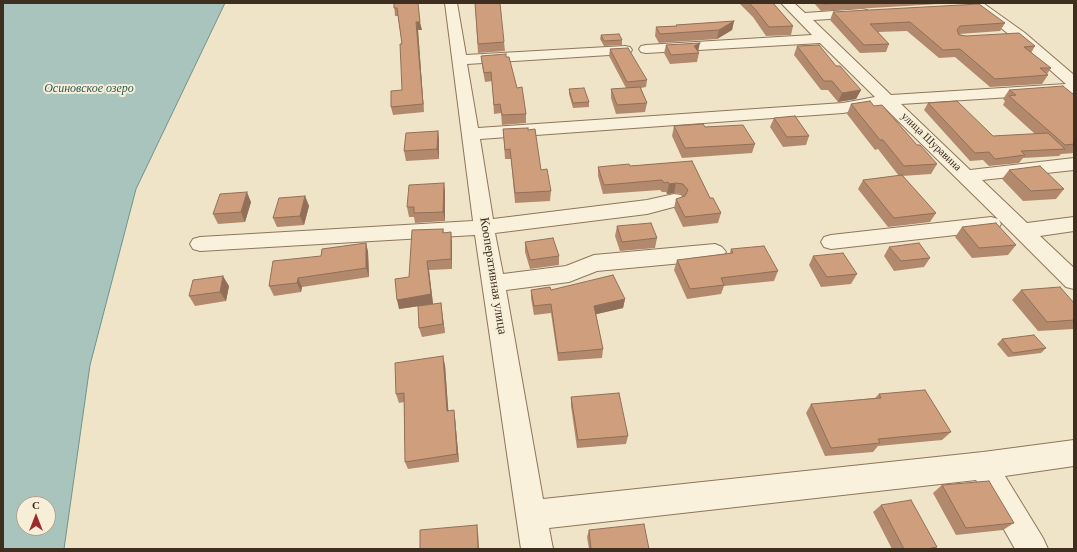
<!DOCTYPE html>
<html>
<head>
<meta charset="utf-8">
<style>
  body { margin:0 }
  #map { position:relative; width:1077px; height:552px; overflow:hidden; background:#f0e4c8; font-family:Georgia,serif }
  canvas { display:block }
  .frame { position:absolute; inset:0; border:4px solid #3d2e20; pointer-events:none }
  .north { position:absolute; left:16px; top:496px; width:40px; height:40px; box-sizing:border-box; background:#f7eed8; border:1px solid #ada18e; border-radius:50%; rotate:0deg; font-size:11px; font-weight:700; line-height:16px; text-align:center; color:#3d2e20 }
  .north::after { content:''; display:block; margin:auto; width:14px; height:18px; background:#9e2a2b; clip-path:polygon(50% 0,100% 100%,50% 72%,0 100%) }
</style>
</head>
<body>
<div id="map">
<canvas width="1077" height="552"></canvas>
<div class="frame"></div>
<div class="north">С</div>
</div>
<script>
const context = document.querySelector('canvas').getContext('2d');
context.lineJoin = 'round';
function fill(path, color) { context.fillStyle = color; context.fill(path, 'evenodd'); }
const shape = rows => new Path2D(rows.map(r => 'M' + r).join(''));
function stroke(path, color, width, dash) { context.strokeStyle = color; context.lineWidth = width; context.lineCap = dash ? 'butt' : 'round'; context.setLineDash(dash || []); context.stroke(path); }
function drawText(font, color, halo, rows, align = 'center') {
  context.font = font + ' Georgia,serif'; context.lineWidth = 4; context.setLineDash([]); context.textBaseline = 'middle'; context.strokeStyle = halo; context.fillStyle = color; for (const [text, x, y, turn = 0] of rows) {
    context.save(); context.translate(x, y); context.rotate((+turn || 0) * Math.PI / 180); context.textAlign = isNaN(turn) ? turn : align; if (halo) context.strokeText(text, 0, 0); context.fillText(text, 0, 0); context.restore();
  }
}
const water = shape([
  [3,3,225,3,136,189,90,365,64,549,3,549,3,3],
  [24,504,48,504,48,528,24,528,24,504]
]);
const minor = shape([
  [445,3,457,3,466,55,625,46,630,47,632,50,630,53,625,54,467,64,478,128,843,103,875,97,820,43,646,53,641,52,639,49,641,46,646,45,812,35,781,3,794,3,805,13,862,9,867,10,869,13,867,16,862,17,813,20,891,95,1066,84,1015,39,969,3,983,3,1025,33,1074,75,1074,93,901,104,970,170,1074,158,1074,170,982,180,1027,223,1074,217,1074,231,1040,236,1074,268,1074,289,1066,287,999,220,1001,224,998,229,991,231,831,249,824,247,821,242,824,237,831,235,991,217,998,219,883,106,843,113,480,139,493,219,647,200,674,194,681,195,684,200,681,205,647,214,495,233,503,274,566,266,594,255,715,244,722,247,726,252,722,257,715,260,597,271,569,282,506,290,543,499,983,452,1074,440,1074,466,1005,476,1043,538,1048,549,1015,549,976,480,549,528,553,549,521,549,475,235,200,251,193,249,190,244,193,239,200,237,473,221,445,3]
]);
const wall = shape([
  [394,3,422,30,418,30,424,112,393,115,391,107,402,90,402,44,398,16,395,16],
  [475,3,504,42,505,51,478,53],
  [739,3,773,3,793,26,791,35,766,36,753,17],
  [814,3,956,3,821,11],
  [833,12,1005,23,1000,31,959,34,966,36,1035,46,1031,53,1051,68,1047,74,1048,75,1042,84,990,87,955,57,939,58,907,31,878,32,889,44,886,52,860,53,830,20],
  [734,21,732,30,717,39,659,43,655,36,656,27,676,26,676,25],
  [601,35,622,40,622,45,604,46,600,39],
  [666,45,698,52,699,53,697,62,670,64,664,53],
  [797,46,836,66,861,90,856,99,838,102,828,90,821,90,794,55],
  [610,49,647,80,646,87,641,88,647,103,645,112,616,114,611,98,611,89,626,88,609,56],
  [481,56,506,57,526,114,526,123,502,125,501,113,494,114,492,81,485,82,482,65],
  [569,89,589,102,589,107,573,108,569,94],
  [1009,90,1074,95,1074,153,1061,154,1059,156,1023,158,1019,163,989,166,983,160,970,161,924,110,928,103,993,136,1035,134,1003,105,1005,101,1003,99],
  [851,104,874,106,937,164,931,174,902,176,936,213,930,222,888,227,858,189,863,180,899,176,878,149,875,150,847,114],
  [774,118,809,136,806,145,783,147,770,127],
  [674,126,705,127,755,144,752,153,682,158,672,136],
  [503,129,541,170,551,191,550,201,515,203,511,159,505,159],
  [438,131,439,140,439,159,406,161,404,151],
  [692,161,710,198,721,213,718,223,683,227,674,208,676,199,683,197,681,194,674,193,667,194,666,192,662,192,660,190,603,194,598,176,598,167,630,166],
  [1009,170,1064,189,1056,199,1023,201,1002,179],
  [444,183,445,192,445,221,415,223,414,217,409,217,407,207],
  [305,196,309,206,304,225,277,227,273,218],
  [251,202,245,222,218,224,213,214],
  [617,226,657,238,655,248,620,251,615,236],
  [962,227,1016,245,1008,255,972,258,955,237],
  [443,229,444,233,452,242,452,269,429,270,433,304,399,309,409,277],
  [525,242,559,256,559,265,530,269,525,252],
  [366,243,368,252,369,277,302,287,301,292,274,296,269,286,321,256],
  [889,247,930,258,924,267,894,271,884,256],
  [731,249,778,271,774,281,724,286,721,294,687,299,674,270,677,260,730,253],
  [813,256,857,274,851,284,821,287,809,265],
  [229,286,226,301,195,306,189,296],
  [531,290,551,290,625,299,623,308,596,314,603,349,602,358,558,361,551,313,534,315,531,298],
  [1021,290,1074,303,1074,329,1038,331,1012,300],
  [441,303,445,333,422,337,419,328],
  [1002,339,1046,348,1041,353,1008,357,997,344],
  [445,365,448,410,455,418,459,462,408,469,405,462,404,402,399,403,396,394],
  [879,394,951,432,942,440,878,446,873,452,825,456,806,413,811,404,875,398],
  [571,397,628,436,626,444,577,448,571,406],
  [942,485,1014,523,1003,530,956,535,933,493],
  [881,505,937,547,935,549,892,549,873,512],
  [589,530,649,549,589,549,587,537]
]);
const shadedWall = shape([
  [734,21,732,30,717,39,719,30],
  [416,22,420,22,422,30,418,30,424,112,423,104],
  [700,43,698,52,694,46],
  [861,90,856,99,838,102,842,93],
  [438,131,439,140,439,159,437,149],
  [444,183,445,192,445,221,443,212],
  [676,183,674,193,667,194,669,184],
  [247,192,251,202,245,222,241,212],
  [305,196,309,206,304,225,300,216],
  [451,232,452,242,452,269,451,259],
  [366,243,368,252,369,277,366,268],
  [427,261,429,270,433,304,399,309,397,300],
  [223,276,229,286,226,301,220,292],
  [298,278,302,287,301,292,297,283],
  [625,299,623,308,593,315,594,306],
  [441,303,442,312,445,333,443,324],
  [443,356,445,365,449,419,447,411],
  [454,410,455,418,459,462,457,454],
  [477,525,478,532,479,549,478,549]
]);
const building = shape([
  [394,3,418,3,420,22,416,22,423,104,391,107,391,91,402,90,400,44,402,44,397,8,394,8,394,3],
  [475,3,500,3,504,42,478,44,475,3],
  [749,3,773,3,793,26,769,27,755,9,749,3],
  [822,3,845,3,823,4,822,3],
  [979,4,1005,23,960,26,957,30,959,35,966,36,1019,33,1035,46,1024,47,1051,68,1040,68,1048,75,995,79,960,49,943,50,910,22,870,24,889,44,864,45,833,12,979,4],
  [734,21,719,30,660,34,656,27,677,26,676,25,734,21],
  [619,34,622,40,604,41,601,35,619,34],
  [700,43,694,46,699,53,671,55,666,45,700,43],
  [819,45,836,66,840,66,861,90,842,93,832,81,824,81,797,46,819,45],
  [628,48,647,80,627,82,610,49,628,48],
  [506,54,506,57,509,57,517,88,522,87,526,114,502,115,500,104,494,105,491,72,484,73,481,56,506,54],
  [1063,86,1074,95,1074,144,1065,145,1009,96,1016,95,1009,90,1063,86],
  [640,87,647,103,617,105,611,89,640,87],
  [584,88,589,102,573,103,569,89,584,88],
  [870,101,874,106,882,105,917,145,920,145,937,164,904,166,883,140,880,140,851,104,870,101],
  [957,101,993,136,1048,133,1065,149,1021,151,1025,155,995,159,989,152,975,153,928,103,957,101],
  [795,116,809,136,787,137,774,118,795,116],
  [703,124,705,127,743,125,755,144,685,148,674,126,703,124],
  [528,128,528,130,535,129,541,170,547,169,551,191,515,193,510,149,505,150,503,129,528,128],
  [438,131,437,149,404,151,406,133,438,131],
  [692,161,710,198,713,198,721,213,685,217,676,199,685,196,688,190,683,184,676,183,669,184,668,182,664,183,662,180,604,185,598,167,629,164,630,166,692,161],
  [1040,166,1064,189,1031,191,1009,170,1040,166],
  [902,175,936,213,894,218,863,180,902,175],
  [444,183,443,212,414,213,414,207,407,207,409,185,444,183],
  [247,192,241,212,213,214,220,194,247,192],
  [305,196,300,216,273,218,279,198,305,196],
  [651,223,657,238,622,242,617,226,651,223],
  [996,223,1016,245,979,248,962,227,996,223],
  [443,229,443,233,451,232,451,259,427,261,431,294,397,300,395,279,409,277,412,230,443,229],
  [553,238,559,256,530,260,525,242,553,238],
  [366,243,366,268,298,278,297,283,269,286,273,261,321,256,322,249,366,243],
  [919,243,930,258,901,261,889,247,919,243],
  [764,246,778,271,721,278,724,285,690,289,677,260,733,253,731,249,764,246],
  [843,253,857,274,827,277,813,256,843,253],
  [613,275,625,299,594,306,603,349,558,353,551,304,534,306,531,290,550,287,551,290,613,275],
  [223,276,220,292,189,296,193,280,223,276],
  [1060,287,1074,303,1074,320,1047,322,1021,290,1060,287],
  [441,303,443,324,419,328,418,306,441,303],
  [1034,335,1046,348,1013,353,1002,339,1034,335],
  [443,356,447,411,454,410,457,454,405,462,404,393,396,394,395,363,443,356],
  [925,390,951,432,878,439,880,443,831,448,811,404,881,398,879,394,925,390],
  [619,393,628,436,578,440,571,397,619,393],
  [989,481,1014,523,966,528,942,485,989,481],
  [911,500,937,547,927,549,904,549,881,505,911,500],
  [644,524,649,549,591,549,589,530,644,524],
  [477,525,478,549,420,549,420,530,477,525]
]);
const farStreetnames = [
  ["улица Шуравина",931,142,44]
];
const farWaternames = [
  ["Осиновское озеро",89,89]
];
const streetNames = [
  ["Кооперативная улица",493,276,81]
];
fill(water, '#a9c4bc');
stroke(water, '#6f938a', 1);
stroke(minor, '#8d765c', 2);
fill(minor, '#faf1dc');
fill(wall, '#b2896c');
fill(shadedWall, '#916f58');
fill(building, '#cf9f7d');
stroke(building, '#916f58', 1);
drawText('11px', '#3d2e20', '#f7eed8', farStreetnames);
drawText('italic 12px', '#2f5d5a', '#f7eed8', farWaternames);
drawText('13px', '#3d2e20', '#f7eed8', streetNames);
</script>
</body>
</html>
